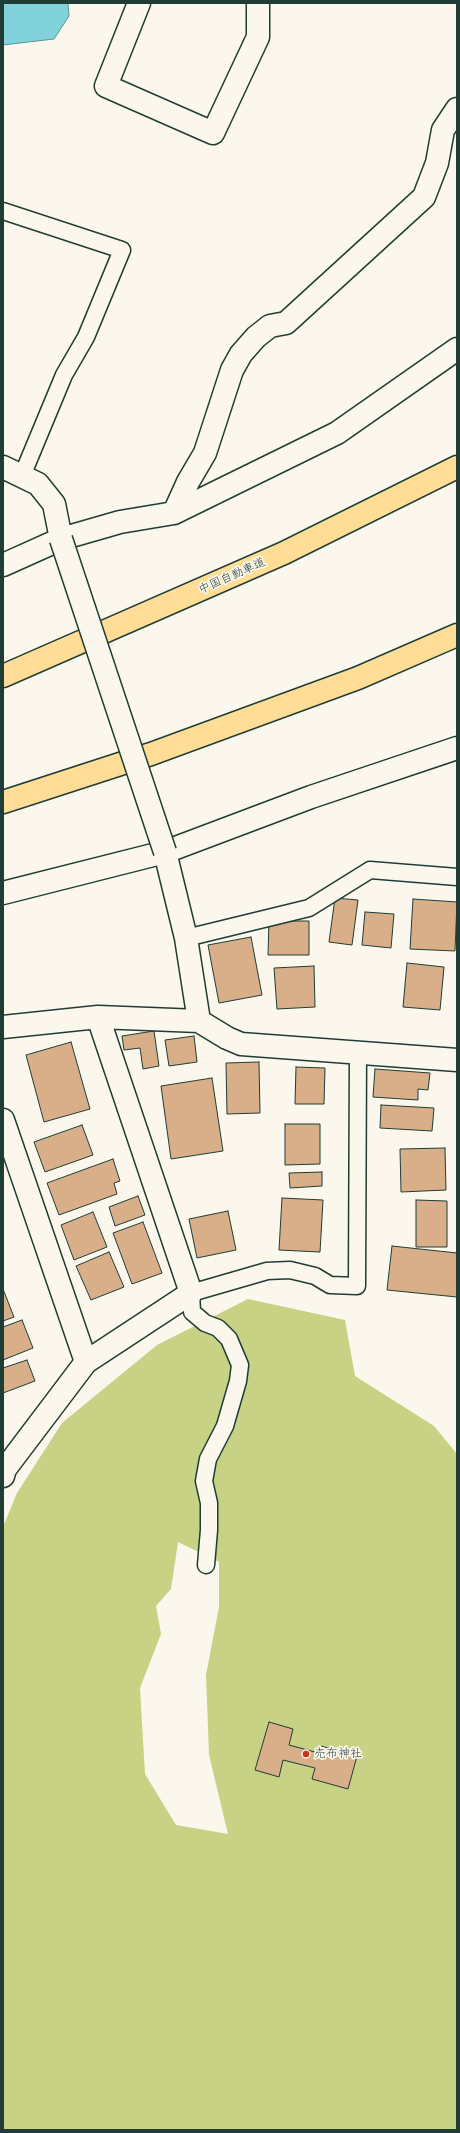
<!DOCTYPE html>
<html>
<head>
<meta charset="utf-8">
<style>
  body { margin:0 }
  #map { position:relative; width:460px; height:2133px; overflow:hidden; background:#fbf7ec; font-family:"Comic Neue",sans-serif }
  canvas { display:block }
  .frame { position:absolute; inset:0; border:4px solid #1f3d34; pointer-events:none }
</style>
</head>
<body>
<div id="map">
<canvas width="460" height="2133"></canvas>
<div class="frame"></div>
</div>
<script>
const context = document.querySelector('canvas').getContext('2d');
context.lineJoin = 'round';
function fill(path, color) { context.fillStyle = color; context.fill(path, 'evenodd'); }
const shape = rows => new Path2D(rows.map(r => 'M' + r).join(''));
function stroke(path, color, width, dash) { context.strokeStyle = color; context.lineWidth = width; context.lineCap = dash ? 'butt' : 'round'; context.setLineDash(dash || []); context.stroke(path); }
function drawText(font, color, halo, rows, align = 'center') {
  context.font = font + ' "Comic Neue","Klee One",sans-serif'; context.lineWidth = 3.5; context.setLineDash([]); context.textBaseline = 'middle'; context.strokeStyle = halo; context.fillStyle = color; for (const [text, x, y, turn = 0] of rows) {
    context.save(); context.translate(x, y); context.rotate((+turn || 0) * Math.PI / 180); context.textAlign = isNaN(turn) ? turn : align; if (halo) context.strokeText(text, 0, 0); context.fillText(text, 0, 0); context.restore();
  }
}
const green = shape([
  [248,1299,345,1320,355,1376,434,1426,457,1454,457,2130,3,2130,3,1527,17,1493,62,1423,157,1345],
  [178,1542,219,1562,219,1607,206,1675,209,1755,228,1834,176,1825,145,1774,140,1688,161,1634,156,1606,171,1589]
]);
const water = shape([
  [3,3,68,3,69,16,54,39,3,45,3,3]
]);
const building = shape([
  [335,898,358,900,352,945,329,942,335,898],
  [413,899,457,902,455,951,410,949,413,899],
  [365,912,394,914,391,948,362,945,365,912],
  [269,921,309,921,309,955,268,955,269,921],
  [251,937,262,995,219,1003,208,945,251,937],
  [407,963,444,967,440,1010,403,1007,407,963],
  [314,966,315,1007,277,1009,274,968,314,966],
  [154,1031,159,1066,143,1069,140,1048,124,1050,122,1036,154,1031],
  [194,1036,197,1062,169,1066,165,1040,194,1036],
  [71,1042,90,1109,44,1122,26,1055,71,1042],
  [259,1062,260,1113,227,1114,226,1063,259,1062],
  [296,1067,325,1068,324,1104,295,1104,296,1067],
  [375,1069,430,1073,428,1090,418,1089,418,1100,373,1097,375,1069],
  [212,1078,223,1151,171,1159,161,1086,212,1078],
  [381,1105,434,1108,432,1131,380,1128,381,1105],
  [285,1124,320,1124,320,1164,285,1165,285,1124],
  [82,1125,93,1155,45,1172,34,1142,82,1125],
  [445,1148,446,1190,401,1192,400,1149,445,1148],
  [113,1159,120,1181,114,1183,117,1194,59,1215,47,1183,113,1159],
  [322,1172,322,1186,290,1188,289,1173,322,1172],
  [138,1196,145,1215,115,1226,109,1207,138,1196],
  [282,1198,323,1200,320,1252,279,1250,282,1198],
  [416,1200,447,1201,447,1247,416,1247,416,1200],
  [228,1211,236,1250,197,1258,189,1219,228,1211],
  [93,1212,107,1247,74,1260,61,1225,93,1212],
  [143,1222,162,1273,132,1284,113,1233,143,1222],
  [392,1246,457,1253,457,1297,387,1290,392,1246],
  [109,1252,124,1287,91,1300,76,1266,109,1252],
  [3,1289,14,1317,3,1321,3,1289],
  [22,1320,33,1348,3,1360,3,1327,22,1320],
  [27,1360,35,1381,3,1393,3,1368,27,1360],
  [269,1722,293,1729,289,1745,319,1753,321,1746,357,1756,348,1789,312,1779,315,1768,283,1760,279,1777,255,1770,269,1722]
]);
const lane = shape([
  [3,211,122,250,86,337,64,375,22,476],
  [186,938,309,908,370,870,457,877],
  [206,1565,209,1530,209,1503,204,1481,208,1459,225,1426,238,1381,240,1365,229,1339,218,1328,205,1323,192,1312,191,1293,267,1271,290,1270,315,1276,330,1285,357,1286,358,1052]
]);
const street = shape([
  [139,3,106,86,213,133,258,37,258,3],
  [3,467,38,484,54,504,61,539],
  [174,513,188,482,205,453,232,370,241,354,256,337,270,326,286,323,424,197,437,163,443,130,457,109],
  [3,565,61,539,120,522,174,513,337,433,457,349],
  [165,852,186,938,199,1021,227,1038,241,1044,457,1060],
  [3,893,165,852,311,797,457,748],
  [3,1027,98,1017,199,1021],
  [3,1120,86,1362,191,1293,98,1017],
  [3,1476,5,1469,86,1362]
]);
const highway = shape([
  [3,676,284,553,457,467],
  [3,802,151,754,358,678,457,635]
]);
const streetBridge = shape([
  [61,539,165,852]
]);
const markers = [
  [306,1754,4,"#c8321e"]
];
const streetNames = [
  ["中国自動車道",232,576,-24]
];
const poiNames = [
  ["売布神社",314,1754]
];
fill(green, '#c7d285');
fill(water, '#81d2db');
stroke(water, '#5a9698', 1);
fill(building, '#d8af89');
stroke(building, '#1f3d34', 1);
stroke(lane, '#1f3d34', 19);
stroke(street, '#1f3d34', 25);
stroke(highway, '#1f3d34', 25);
stroke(lane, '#fbf7ec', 16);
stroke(street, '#fbf7ec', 22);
stroke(highway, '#ffdd96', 22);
stroke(streetBridge, '#1f3d34', 25, []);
stroke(streetBridge, '#fbf7ec', 22);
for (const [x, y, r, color] of markers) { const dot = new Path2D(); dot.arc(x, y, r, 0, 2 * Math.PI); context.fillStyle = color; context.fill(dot); stroke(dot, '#fbf7ec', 1.5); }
drawText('12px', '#1f3d34', '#fbf7ec', streetNames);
drawText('12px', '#1f3d34', '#fbf7ec', poiNames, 'left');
</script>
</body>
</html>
